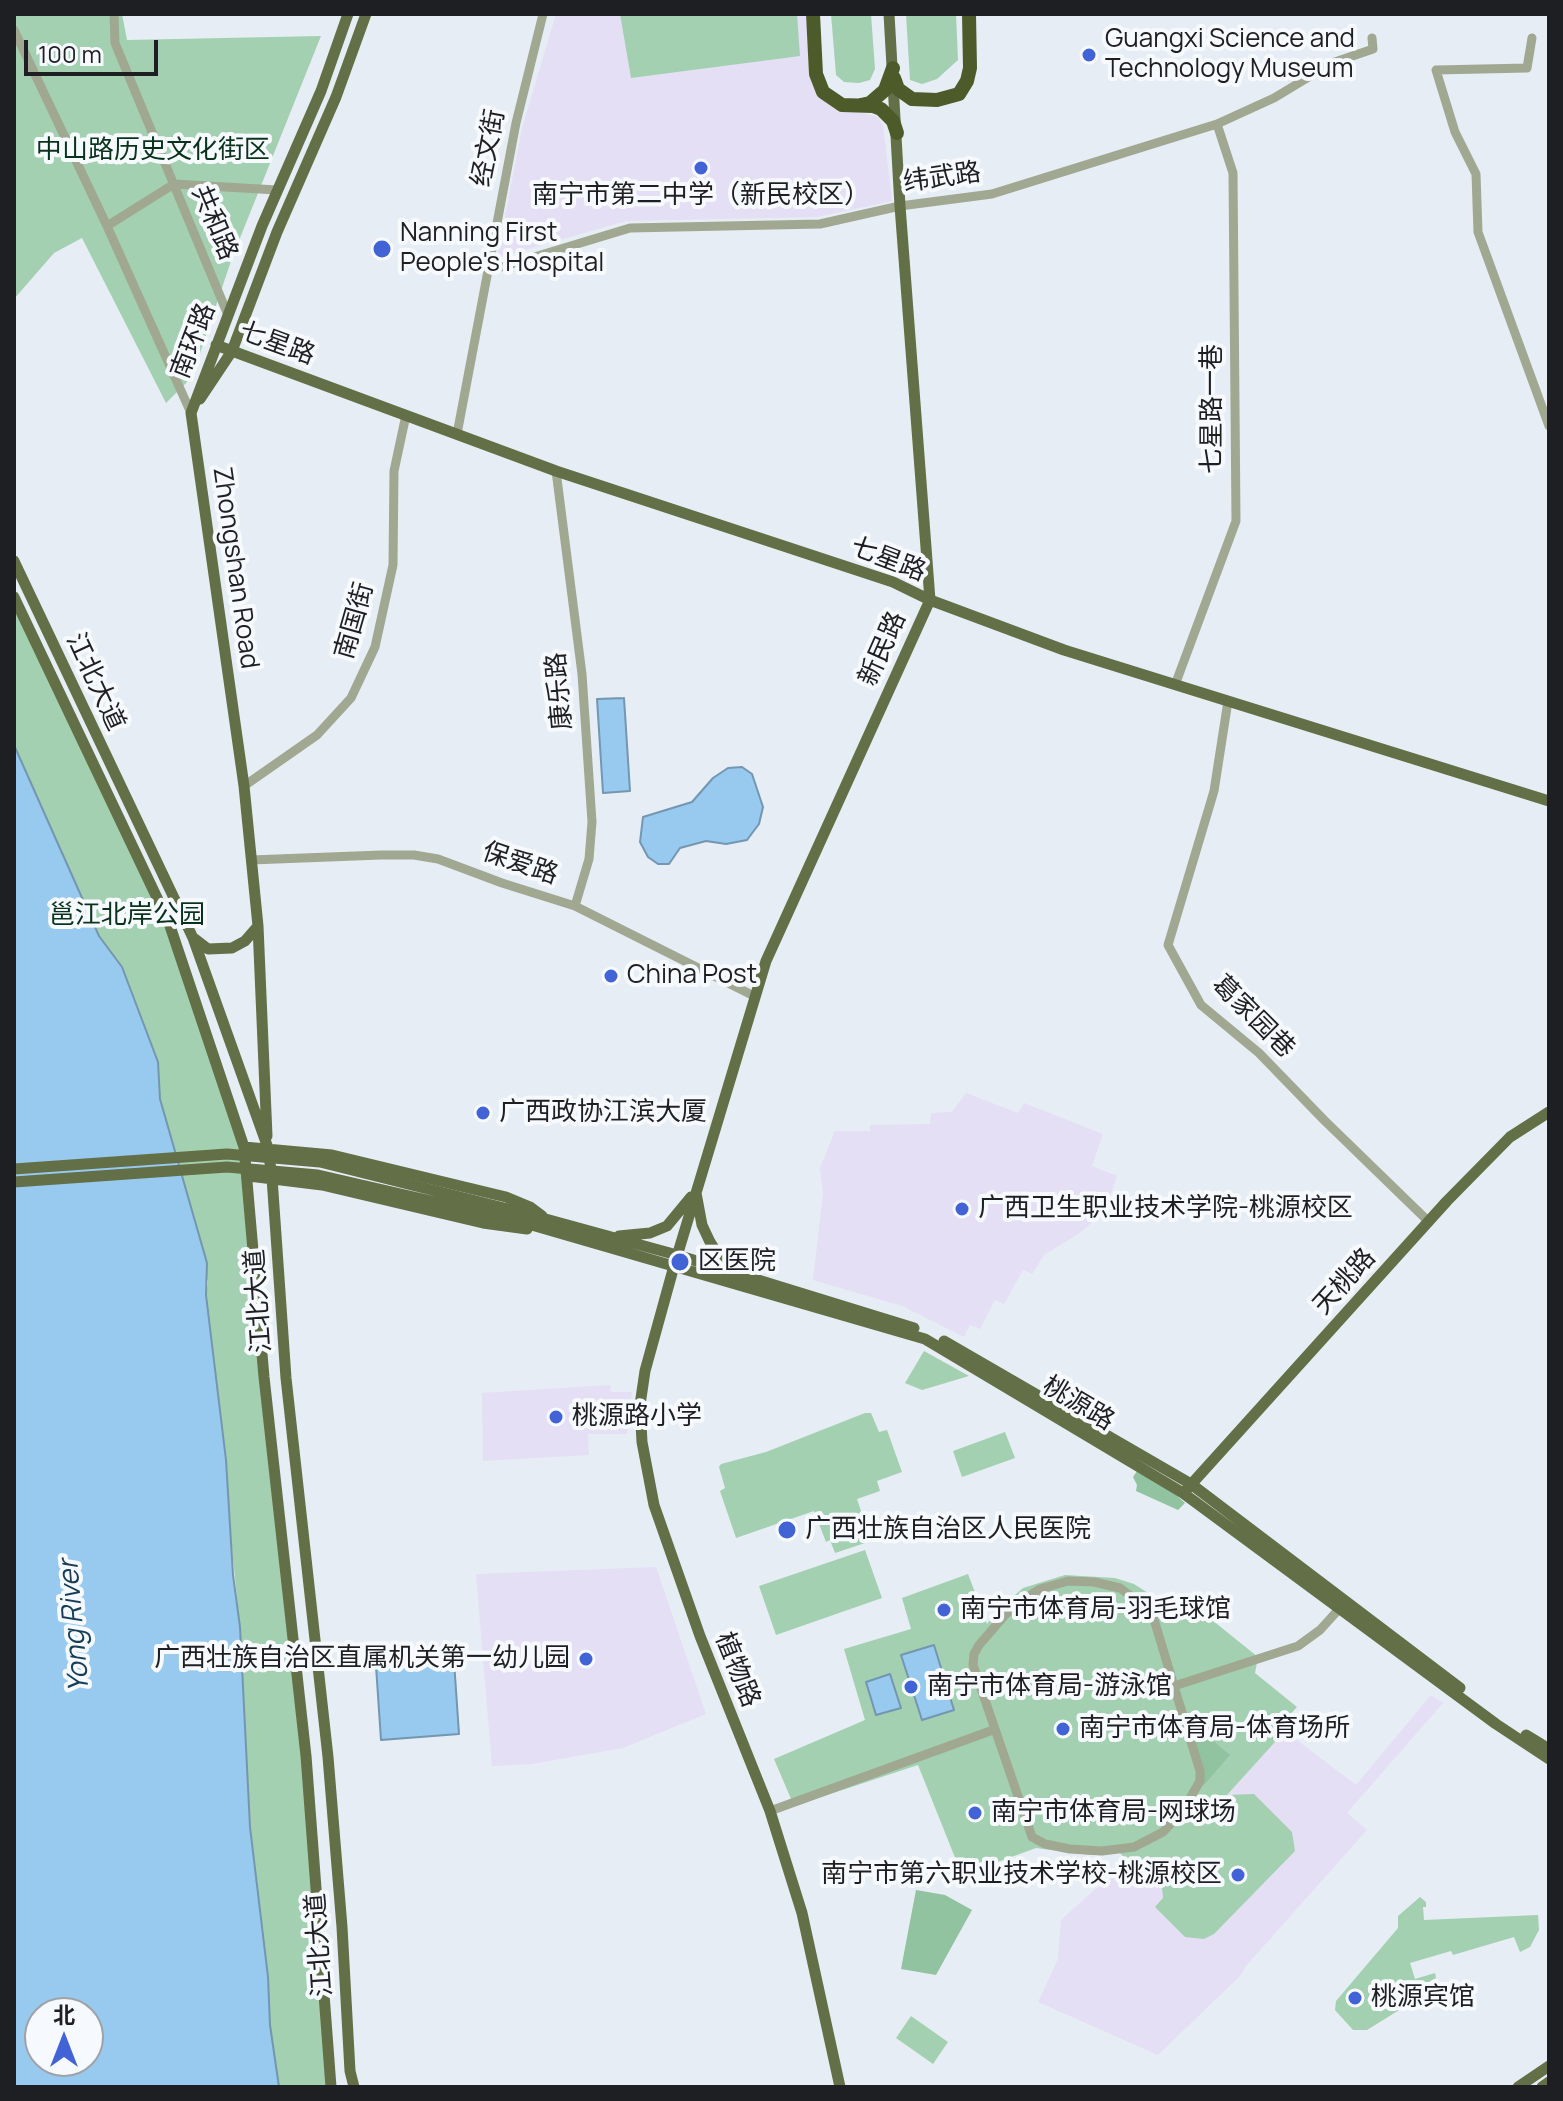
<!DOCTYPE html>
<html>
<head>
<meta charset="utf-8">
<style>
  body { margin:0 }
  #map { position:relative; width:1563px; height:2101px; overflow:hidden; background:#e7edf4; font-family:Manrope,"Noto Sans SC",sans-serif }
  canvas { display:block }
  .frame { position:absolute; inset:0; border:16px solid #1d1f22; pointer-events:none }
  .north { position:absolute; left:24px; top:1997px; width:80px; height:80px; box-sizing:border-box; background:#f6fafe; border:2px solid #9fa2a6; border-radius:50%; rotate:0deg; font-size:22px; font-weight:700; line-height:32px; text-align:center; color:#1d1f22 }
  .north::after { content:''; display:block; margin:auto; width:28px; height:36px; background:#4263d5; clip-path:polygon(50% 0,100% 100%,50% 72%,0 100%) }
  .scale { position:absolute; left:24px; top:40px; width:134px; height:36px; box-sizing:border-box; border:4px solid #1d1f22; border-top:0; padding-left:10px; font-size:24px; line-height:28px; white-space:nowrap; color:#1d1f22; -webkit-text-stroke:6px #f6fafe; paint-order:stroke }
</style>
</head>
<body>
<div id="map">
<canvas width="1563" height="2101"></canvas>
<div class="frame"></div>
<div class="north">北</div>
<div class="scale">100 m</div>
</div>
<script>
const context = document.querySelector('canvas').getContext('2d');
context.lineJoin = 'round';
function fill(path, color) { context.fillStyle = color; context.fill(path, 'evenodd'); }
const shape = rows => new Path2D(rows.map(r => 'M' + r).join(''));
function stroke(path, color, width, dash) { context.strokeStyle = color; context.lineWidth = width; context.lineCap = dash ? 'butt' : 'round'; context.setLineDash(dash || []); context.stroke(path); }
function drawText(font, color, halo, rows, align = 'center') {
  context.font = font + ' Manrope,"Noto Sans SC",sans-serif'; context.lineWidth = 8; context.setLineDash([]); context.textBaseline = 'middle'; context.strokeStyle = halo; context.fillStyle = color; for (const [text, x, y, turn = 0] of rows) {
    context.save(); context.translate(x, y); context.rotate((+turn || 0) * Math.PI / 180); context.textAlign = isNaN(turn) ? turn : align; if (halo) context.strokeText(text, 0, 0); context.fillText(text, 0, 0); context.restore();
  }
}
const education = shape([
  [556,14,806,14,810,77,859,112,878,117,883,125,892,201,817,217,626,221,497,258,522,128],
  [966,1093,1018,1113,1024,1103,1103,1134,1092,1166,1117,1176,1109,1199,1095,1220,1078,1234,1044,1255,1032,1274,1023,1270,1004,1304,995,1300,980,1329,970,1325,964,1337,902,1306,813,1280,823,1193,820,1168,835,1131,870,1131,870,1125,930,1124,931,1113,952,1112],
  [610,1385,611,1392,632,1392,627,1434,588,1434,589,1455,483,1461,482,1393],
  [656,1567,706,1714,623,1748,532,1764,492,1766,476,1574],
  [1431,1695,1443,1703,1347,1813,1367,1830,1246,1966,1241,1975,1158,2055,1038,2002,1058,1959,1061,1920,1094,1890,1131,1865,1143,1879,1207,1817,1285,1731,1356,1785]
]);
const green = shape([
  [14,14,122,14,127,40,321,36,232,258,192,377,166,403,82,238,54,253,14,299],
  [620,14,797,14,800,56,631,78],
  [831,14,871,14,875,69,870,80,859,83,844,82,836,75],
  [906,14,956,14,958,60,937,79,922,84,910,80],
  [14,597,169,923,244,1147,306,1756,331,2087,279,2087,270,2025,268,1977,250,1827,240,1627,206,1295,208,1282,160,1099,158,1062,122,967,99,936,14,745],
  [924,1351,969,1376,922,1390,905,1383],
  [865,1413,871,1413,879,1432,887,1430,902,1472,877,1481,880,1491,857,1499,871,1541,835,1553,830,1540,826,1542,814,1511,736,1538,720,1491,725,1488,719,1467,721,1464,766,1452],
  [1005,1432,1015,1458,962,1477,953,1451],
  [865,1550,882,1598,776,1635,759,1586],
  [968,1574,987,1624,999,1609,1023,1588,1065,1575,1115,1578,1134,1584,1148,1593,1158,1619,1197,1608,1258,1657,1255,1673,1297,1707,1279,1726,1285,1731,1227,1795,1254,1794,1292,1832,1295,1851,1214,1934,1204,1939,1185,1937,1155,1907,1163,1898,1161,1877,1154,1871,1143,1879,1120,1853,1091,1855,1036,1848,962,1875,918,1765,794,1806,774,1759,865,1720,844,1649,911,1629,902,1598],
  [1420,1897,1426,1902,1426,1907,1423,1907,1424,1920,1538,1915,1539,1930,1530,1947,1520,1952,1514,1937,1453,1955,1451,1951,1410,1963,1415,1979,1435,1973,1436,1978,1413,1991,1417,1999,1367,2030,1353,2030,1335,2010,1336,2001,1398,1928,1398,1916],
  [911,2016,948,2042,933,2064,896,2038]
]);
const forest = shape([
  [1137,1471,1173,1492,1185,1503,1178,1510,1136,1491,1137,1485,1133,1477],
  [1188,1720,1230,1755,1203,1786,1204,1781],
  [916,1890,945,1895,972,1910,936,1975,901,1969]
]);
const water = shape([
  [624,698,630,791,603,793,597,699,624,698],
  [14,745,99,936,122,967,158,1062,160,1099,207,1263,206,1295,226,1460,233,1575,240,1627,250,1827,268,1977,270,2025,279,2087,14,2087,14,745],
  [40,2013,88,2013,88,2061,40,2061,40,2013],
  [742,767,752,774,763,807,759,824,747,840,726,844,706,841,680,848,669,864,658,864,648,857,640,842,643,817,692,802,713,778,728,768,742,767],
  [934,1645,954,1710,922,1720,901,1655,934,1645],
  [454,1661,459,1734,381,1740,376,1666,454,1661],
  [890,1674,901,1708,876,1715,866,1682,890,1674]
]);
const minor = shape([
  [114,14,115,43,228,315],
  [14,30,107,226,191,413],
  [1532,38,1527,68,1436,70,1455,132,1476,174,1478,232,1549,426],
  [107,226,174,184,277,190],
  [488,271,630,228,820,224,900,206,992,194,1217,124,1274,98,1332,63,1373,49,1372,38],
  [457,434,516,123,543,14],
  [556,471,582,674,592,822,589,859,575,906],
  [1175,685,1236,521,1233,173,1217,124],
  [1228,701,1214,791,1168,945,1201,1005,1259,1053,1324,1120,1429,1222],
  [244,786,317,735,351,698,375,647,393,565,394,471,406,415],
  [251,860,381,855,414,855,438,859,502,883,575,906,754,996],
  [1174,1686,1200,1771,1200,1781,1182,1812,1163,1832,1134,1847,1102,1851,1070,1849,1045,1844,1032,1837,973,1665,974,1654,979,1645,1005,1615,1024,1599,1040,1589,1068,1581,1094,1582,1120,1588,1139,1602,1153,1616,1174,1686,1298,1646,1320,1630,1340,1608],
  [770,1811,993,1730]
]);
const major = shape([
  [216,345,556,471,893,582,930,600,1064,650,1549,801],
  [200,399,232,351,277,232,336,97,366,14],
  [14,561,193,938,268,1148,272,1178,286,1378,328,1757,342,1927,350,2071,354,2087],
  [14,597,169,923,244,1147,264,1377,306,1756,331,2087],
  [195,939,208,949,232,948,245,941,258,926],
  [267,1136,258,926,244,786,191,413,262,226,321,91,348,14],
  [244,1147,332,1155,506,1197,530,1207,542,1216],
  [249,1176,322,1185,483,1223,527,1229],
  [696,1193,702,1225,710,1242,720,1258,736,1270],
  [520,1212,677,1255,914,1328],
  [518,1221,925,1339,1183,1493,1496,1724,1549,1759],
  [619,1236,650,1233,667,1226,691,1197],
  [944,1341,1191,1484,1460,1688],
  [1187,1489,1447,1201,1510,1137,1549,1112],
  [1526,1735,1549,1749],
  [840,2087,802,1913,770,1811,700,1636,654,1505,642,1442,640,1405,645,1371,674,1266,766,961,930,600,900,206,889,14],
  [1518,2087,1549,2066],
  [1542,2087,1549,2082]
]);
const highway = shape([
  [813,14,816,74,823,92,842,105,873,106,881,109,893,121,897,133],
  [894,78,898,89,912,99,937,100,959,94,967,81,970,68,969,14],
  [861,105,870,103,885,90,893,68]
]);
const majorBridge = shape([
  [14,1169,227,1154,320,1162,520,1212],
  [14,1182,227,1167,318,1175,518,1221]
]);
const markers = [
  [1089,55,8,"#4263d5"],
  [701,168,8,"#4263d5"],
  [382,249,10,"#4263d5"],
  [611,976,8,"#4263d5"],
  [483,1113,8,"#4263d5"],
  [962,1209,8,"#4263d5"],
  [680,1262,10,"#4263d5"],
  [556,1417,8,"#4263d5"],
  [787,1530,10,"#4263d5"],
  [944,1610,8,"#4263d5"],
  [586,1659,8,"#4263d5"],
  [911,1687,8,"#4263d5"],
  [1063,1729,8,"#4263d5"],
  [975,1813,8,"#4263d5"],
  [1238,1875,8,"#4263d5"],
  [1355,1998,8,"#4263d5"]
];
const poiNames = [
  ["Guangxi Science and",1105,40],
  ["Technology Museum",1105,70],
  ["南宁市第二中学（新民校区）",701,196,"center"],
  ["Nanning First",400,234],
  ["People's Hospital",400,264],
  ["China Post",627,976],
  ["广西政协江滨大厦",499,1113],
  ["广西卫生职业技术学院-桃源校区",978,1209],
  ["区医院",698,1262],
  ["桃源路小学",572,1417],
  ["广西壮族自治区人民医院",805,1530],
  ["南宁市体育局-羽毛球馆",960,1610],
  ["广西壮族自治区直属机关第一幼儿园",570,1659,"right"],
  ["南宁市体育局-游泳馆",927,1687],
  ["南宁市体育局-体育场所",1079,1729],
  ["南宁市体育局-网球场",991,1813],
  ["南宁市第六职业技术学校-桃源校区",1222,1875,"right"],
  ["桃源宾馆",1371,1998]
];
const streetNames = [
  ["经文街",489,148,-79],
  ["纬武路",942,178,-8],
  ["共和路",214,223,67],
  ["南环路",194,341,-69],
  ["七星路",277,344,20],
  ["七星路一巷",1213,409,-90],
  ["七星路",888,560,21],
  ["Zhongshan Road",235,568,82],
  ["南国街",355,621,-74],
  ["新民路",883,649,-66],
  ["江北大道",95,682,65],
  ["康乐路",560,691,-95],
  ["保爱路",520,864,19],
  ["葛家园巷",1253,1017,45],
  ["天桃路",1345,1282,-48],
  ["江北大道",259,1301,-94],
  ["桃源路",1078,1404,31],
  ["植物路",737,1670,68],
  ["江北大道",320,1945,-94]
];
const parkNames = [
  ["中山路历史文化街区",153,151],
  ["邕江北岸公园",127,916]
];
const waterNames = [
  ["Yong River",75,1626,-95]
];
fill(education, '#e4dff4');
fill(green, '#a3d0b0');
fill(forest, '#91c3a0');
fill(water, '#98c9ee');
stroke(water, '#7396b1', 2);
stroke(minor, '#a0a892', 9);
stroke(major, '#636f47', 11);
stroke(highway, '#4d5b2b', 14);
stroke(majorBridge, '#636f47', 11);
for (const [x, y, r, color] of markers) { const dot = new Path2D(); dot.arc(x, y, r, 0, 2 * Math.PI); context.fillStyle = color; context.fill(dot); stroke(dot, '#f6fafe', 3); }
drawText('26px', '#1d1f22', '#f6fafe', poiNames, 'left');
drawText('26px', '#1d1f22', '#f6fafe', streetNames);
drawText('26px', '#09321a', '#f6fafe', parkNames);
drawText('italic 28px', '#163d56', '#f6fafe', waterNames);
</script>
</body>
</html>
